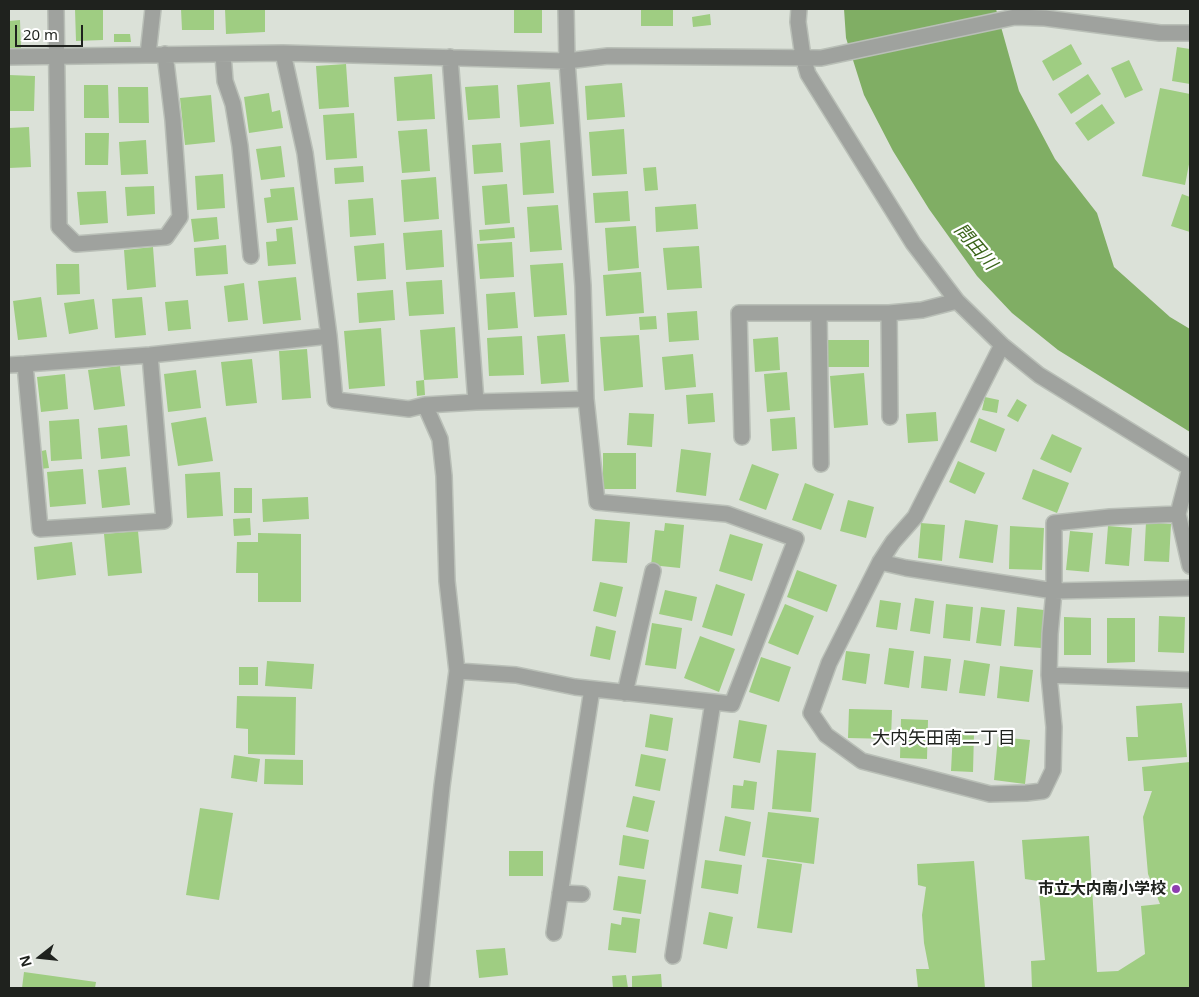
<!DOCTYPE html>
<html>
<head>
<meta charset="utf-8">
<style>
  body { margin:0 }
  #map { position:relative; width:1199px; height:997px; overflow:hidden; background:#dbe1d8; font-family:"Noto Sans",sans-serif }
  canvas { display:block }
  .frame { position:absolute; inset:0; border:10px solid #1f221e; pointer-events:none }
  .north { position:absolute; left:15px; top:932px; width:50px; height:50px; -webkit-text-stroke:4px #fff; paint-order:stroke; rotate:254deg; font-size:14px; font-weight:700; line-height:20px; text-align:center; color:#1f221e }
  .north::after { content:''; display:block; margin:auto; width:18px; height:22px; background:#1f221e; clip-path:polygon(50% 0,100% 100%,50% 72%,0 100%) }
  .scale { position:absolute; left:15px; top:25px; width:68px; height:22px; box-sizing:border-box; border:2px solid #1f221e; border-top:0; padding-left:6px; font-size:15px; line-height:18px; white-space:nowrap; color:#1f221e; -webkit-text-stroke:4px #fff; paint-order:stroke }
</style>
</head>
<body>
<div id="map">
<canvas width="1199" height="997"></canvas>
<div class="frame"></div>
<div class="north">N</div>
<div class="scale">20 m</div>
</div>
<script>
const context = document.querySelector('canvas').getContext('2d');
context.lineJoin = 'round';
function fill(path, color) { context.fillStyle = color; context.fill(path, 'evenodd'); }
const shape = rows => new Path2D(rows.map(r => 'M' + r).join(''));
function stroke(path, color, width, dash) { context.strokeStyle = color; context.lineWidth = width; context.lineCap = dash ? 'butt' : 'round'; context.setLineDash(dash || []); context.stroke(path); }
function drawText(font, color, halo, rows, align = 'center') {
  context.font = font + ' "Noto Sans","Noto Sans JP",sans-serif'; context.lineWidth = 4.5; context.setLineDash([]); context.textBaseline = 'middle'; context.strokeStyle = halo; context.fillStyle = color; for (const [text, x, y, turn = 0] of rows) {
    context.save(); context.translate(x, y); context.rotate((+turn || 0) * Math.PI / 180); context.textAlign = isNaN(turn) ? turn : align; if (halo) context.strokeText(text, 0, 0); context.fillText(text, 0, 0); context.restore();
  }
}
const water = shape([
  [844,9,996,9,1019,91,1055,159,1097,213,1114,267,1170,317,1190,329,1190,432,1058,350,1012,313,977,276,929,209,893,151,864,95,846,38]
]);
const building = shape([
  [75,9,103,9,103,40,76,41],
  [181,9,214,9,214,30,182,30],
  [225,9,265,9,265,32,226,34],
  [514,9,542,9,542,33,514,33],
  [641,9,673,9,673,26,641,26],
  [710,14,711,25,693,27,692,17],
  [20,20,21,48,9,49,9,21],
  [114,34,130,34,131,42,114,42],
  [1071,44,1082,64,1053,81,1042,61],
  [1177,47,1190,49,1190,84,1172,81],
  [1129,60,1143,90,1125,98,1111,68],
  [346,64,349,107,319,109,316,66],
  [432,74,435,119,397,121,394,77],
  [1088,74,1101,94,1071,114,1058,94],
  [9,75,35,76,34,111,9,111],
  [550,82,554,124,520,127,517,85],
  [622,83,625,117,587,120,585,86],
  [84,85,108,85,109,118,84,118],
  [498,85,500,118,468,120,465,87],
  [118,87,148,87,149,123,119,123],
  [1160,88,1190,94,1190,159,1185,185,1142,176],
  [269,93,272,112,280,110,283,128,249,133,244,97],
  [211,95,215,142,185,145,180,98],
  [1102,104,1115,123,1088,141,1075,123],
  [354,113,357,158,326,160,323,115],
  [29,127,31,167,9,168,9,128],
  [427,129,430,171,402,173,398,131],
  [624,129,627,174,592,176,589,132],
  [85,133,109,133,108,165,85,165],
  [146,140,148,174,121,175,119,142],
  [550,140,554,193,523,195,520,143],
  [501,143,503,172,474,174,472,145],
  [281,146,285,177,261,180,256,149],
  [363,166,364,182,335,184,334,168],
  [656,167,658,190,645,191,643,168],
  [223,174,225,208,197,210,195,176],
  [436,177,439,219,404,222,401,180],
  [507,184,510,223,485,225,482,186],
  [154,186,155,214,127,216,125,187],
  [294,187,298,220,267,223,264,198,271,197,270,189],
  [106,191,108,223,80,225,77,192],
  [628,191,630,221,595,223,593,193],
  [1182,194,1190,197,1190,232,1171,226],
  [373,198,376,235,350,237,348,200],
  [696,204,698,229,656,232,655,207],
  [558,205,562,250,530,252,527,207],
  [217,217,219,239,194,242,191,219],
  [636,226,639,268,608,271,605,228],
  [292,227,296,264,268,266,266,242,277,241,276,229],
  [514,227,515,238,480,241,479,230],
  [442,230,444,267,406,270,403,233],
  [512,242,514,277,480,279,477,244],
  [384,243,386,279,357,281,354,246],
  [226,245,228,274,196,276,194,248],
  [699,246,702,288,667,290,663,248],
  [153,247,156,287,127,290,124,250],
  [563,263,567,315,534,317,530,265],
  [56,264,79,264,80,294,57,295],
  [641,272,644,313,606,316,603,275],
  [296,277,301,320,263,324,258,281],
  [442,280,444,314,409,316,406,282],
  [244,283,248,320,228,322,224,286],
  [393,290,395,320,359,323,357,293],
  [515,292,518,328,488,330,486,294],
  [41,297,47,337,18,340,13,301],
  [142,297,146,335,115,338,112,299],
  [94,299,98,329,69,334,64,303],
  [188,300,191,329,168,331,165,302],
  [697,311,699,340,669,342,667,313],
  [656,316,657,329,640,330,639,317],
  [455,327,458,378,424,380,420,330],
  [381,328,385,386,349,389,344,331],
  [565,334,569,382,541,384,537,336],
  [639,335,643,387,604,391,600,337],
  [522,336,524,375,489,376,487,338],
  [778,337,780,370,755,372,753,339],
  [826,340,869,340,869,367,826,367],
  [307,349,311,398,282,400,279,351],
  [693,354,696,387,665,390,662,357],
  [252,359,257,403,226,406,221,362],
  [120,366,125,406,94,410,88,370],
  [196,370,201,408,168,412,164,374],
  [787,372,790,410,767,412,764,374],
  [864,373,868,425,834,428,830,376],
  [65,374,68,409,41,412,37,377],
  [424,380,425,395,417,396,416,381],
  [713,393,715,422,688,424,686,395],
  [985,397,999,400,997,413,982,410],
  [1017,399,1027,405,1018,422,1007,416],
  [936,412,938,441,908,443,906,414],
  [629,413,654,414,652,447,627,445],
  [206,417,213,461,178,466,171,423],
  [795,417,797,449,772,451,770,419],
  [979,418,1005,429,996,452,970,442],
  [79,419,82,459,51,461,49,421],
  [127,425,130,456,101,459,98,428],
  [1052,434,1082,448,1071,473,1040,459],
  [681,449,711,453,706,496,676,492],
  [46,450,49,468,40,469,37,452],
  [603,453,636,453,636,489,603,489],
  [958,461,985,473,975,494,949,482],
  [752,464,779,474,766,510,739,500],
  [126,467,130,505,102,508,98,470],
  [83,469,86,504,50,507,47,472],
  [1033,469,1069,483,1057,513,1022,499],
  [220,472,223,516,187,518,185,474],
  [805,483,834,494,821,530,792,520],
  [234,488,252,488,252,513,234,513],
  [308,497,309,519,263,522,262,499],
  [848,500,874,507,866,538,840,531],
  [250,518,251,535,234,536,233,519],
  [595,519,630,522,627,563,592,561],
  [965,520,998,525,993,563,959,558],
  [1146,522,1171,524,1169,562,1144,561],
  [665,523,684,525,680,568,651,565,655,530,664,531],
  [921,523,945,525,942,561,918,558],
  [1010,526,1044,528,1042,570,1009,569],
  [1108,526,1132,528,1129,566,1105,564],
  [138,531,142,573,108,576,104,534],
  [1070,531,1093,533,1089,572,1066,570],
  [258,533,301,534,301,602,258,602,258,573,236,573,237,542,258,542],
  [730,534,763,544,752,581,719,571],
  [72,542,76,575,37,580,34,547],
  [797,570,837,585,827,612,787,597],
  [600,582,623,587,616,617,593,611],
  [716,584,745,594,732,636,702,627],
  [665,590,697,597,692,621,659,614],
  [915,598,934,601,930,634,910,631],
  [880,600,901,603,897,630,876,627],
  [785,604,814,616,798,655,768,643],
  [946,604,973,607,970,641,943,638],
  [981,607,1005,610,1001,646,976,643],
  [1017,607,1044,610,1041,648,1014,646],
  [1159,616,1185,617,1184,653,1158,652],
  [1064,617,1091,618,1091,655,1064,655],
  [1107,618,1135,618,1135,662,1107,663],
  [652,623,682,628,676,669,645,665],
  [596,626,616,631,610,660,590,656],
  [700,636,735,649,719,692,684,678],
  [889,648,914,651,909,688,884,684],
  [846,651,870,654,866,684,842,680],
  [924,656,951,659,947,691,921,688],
  [761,657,791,667,779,702,749,692],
  [964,660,990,664,985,696,959,693],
  [267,661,314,664,312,689,265,686],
  [1000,666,1033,670,1029,702,997,698],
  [239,667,258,667,258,685,239,685],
  [237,696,296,697,295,755,248,754,248,729,236,728],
  [1182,703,1187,757,1128,761,1126,737,1138,737,1136,706],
  [849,709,892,710,891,739,848,738],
  [650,714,673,718,668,751,645,747],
  [901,719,928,720,927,759,900,758],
  [739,720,767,725,760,763,733,758],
  [953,732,974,733,973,772,951,771],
  [998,737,1030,740,1025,784,994,780],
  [777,750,816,753,811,812,772,809],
  [641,754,666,759,660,791,635,786],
  [234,755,260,759,257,782,231,778],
  [265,759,303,760,303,785,264,784],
  [1190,762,1190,988,1032,988,1031,961,1045,960,1038,881,1025,879,1022,840,1089,836,1097,972,1118,971,1145,954,1141,906,1160,904,1148,874,1143,817,1152,791,1144,791,1142,767],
  [744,780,757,782,754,810,731,808,733,785,743,786],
  [633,796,655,801,648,832,626,827],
  [200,808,233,813,219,900,186,895],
  [768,812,819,818,814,864,762,857],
  [725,816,751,822,745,856,719,851],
  [623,835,649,840,644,869,619,865],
  [509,851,543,851,543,876,509,876],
  [767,859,802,864,792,933,757,928],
  [705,860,742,865,738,894,701,888],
  [974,861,985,988,918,988,916,969,929,969,924,943,922,915,926,887,918,885,917,864],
  [618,876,646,880,641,914,613,910],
  [709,912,733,917,727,949,703,944],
  [622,917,640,919,636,953,608,950,611,923,621,925],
  [505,948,508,975,479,978,476,950],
  [24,972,96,982,95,988,22,988],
  [661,974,662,988,632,988,632,976],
  [626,975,628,988,613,988,612,976]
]);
const minor = shape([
  [56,9,59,227,76,244,166,237,180,217,173,120,165,54],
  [799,9,798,22,803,57,808,74,913,243,957,301,1002,345,1039,375,1190,468],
  [283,53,305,153,329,336,335,400,409,409,425,405,440,439,444,476,447,581,457,671,442,786,421,988],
  [148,54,153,9],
  [223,54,225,81,233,104,240,146,251,256],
  [9,57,283,53,567,61,608,56,821,58,1015,17,1045,18,1160,33,1190,33],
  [450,57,476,402],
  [889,313,890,417],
  [819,314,821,464],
  [1002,345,915,517,893,542,880,562,829,663,811,713,826,735,862,761,990,794,1026,793,1043,791,1053,770,1054,727,1049,675,1050,634,1054,591,1054,523,1110,517,1178,514],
  [150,355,164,521,40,529,25,364,150,355,329,336],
  [9,365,25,364],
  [425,405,476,402,586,399],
  [742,437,739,313,889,313,922,310,957,301],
  [1190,468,1178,514,1190,566],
  [880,562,906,568,1054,591,1190,588],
  [457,671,516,675,575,687,732,704,796,539,727,514,597,502,586,399,583,286,567,61,566,9],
  [1049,675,1190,680],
  [625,693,653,571],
  [560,893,582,894],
  [554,933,592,689],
  [673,956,713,702]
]);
const markers = [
  [1176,889,5,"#8d3eaf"]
];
const poiNames = [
  ["市立大内南小学校",1166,889]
];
const waterNames = [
  ["問田川",975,247,49]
];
const neighbourhoodNames = [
  ["大内矢田南二丁目",944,739]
];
fill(water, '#80ae64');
fill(building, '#9fcd82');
stroke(minor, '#b9bfb7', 18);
stroke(minor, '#9fa29e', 15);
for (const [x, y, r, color] of markers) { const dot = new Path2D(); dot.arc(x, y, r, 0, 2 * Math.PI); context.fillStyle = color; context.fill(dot); stroke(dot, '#fff', 2); }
drawText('bold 16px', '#1f221e', '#fff', poiNames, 'right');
drawText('italic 18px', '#3a6419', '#fff', waterNames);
drawText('18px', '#1f221e', '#fff', neighbourhoodNames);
</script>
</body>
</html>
